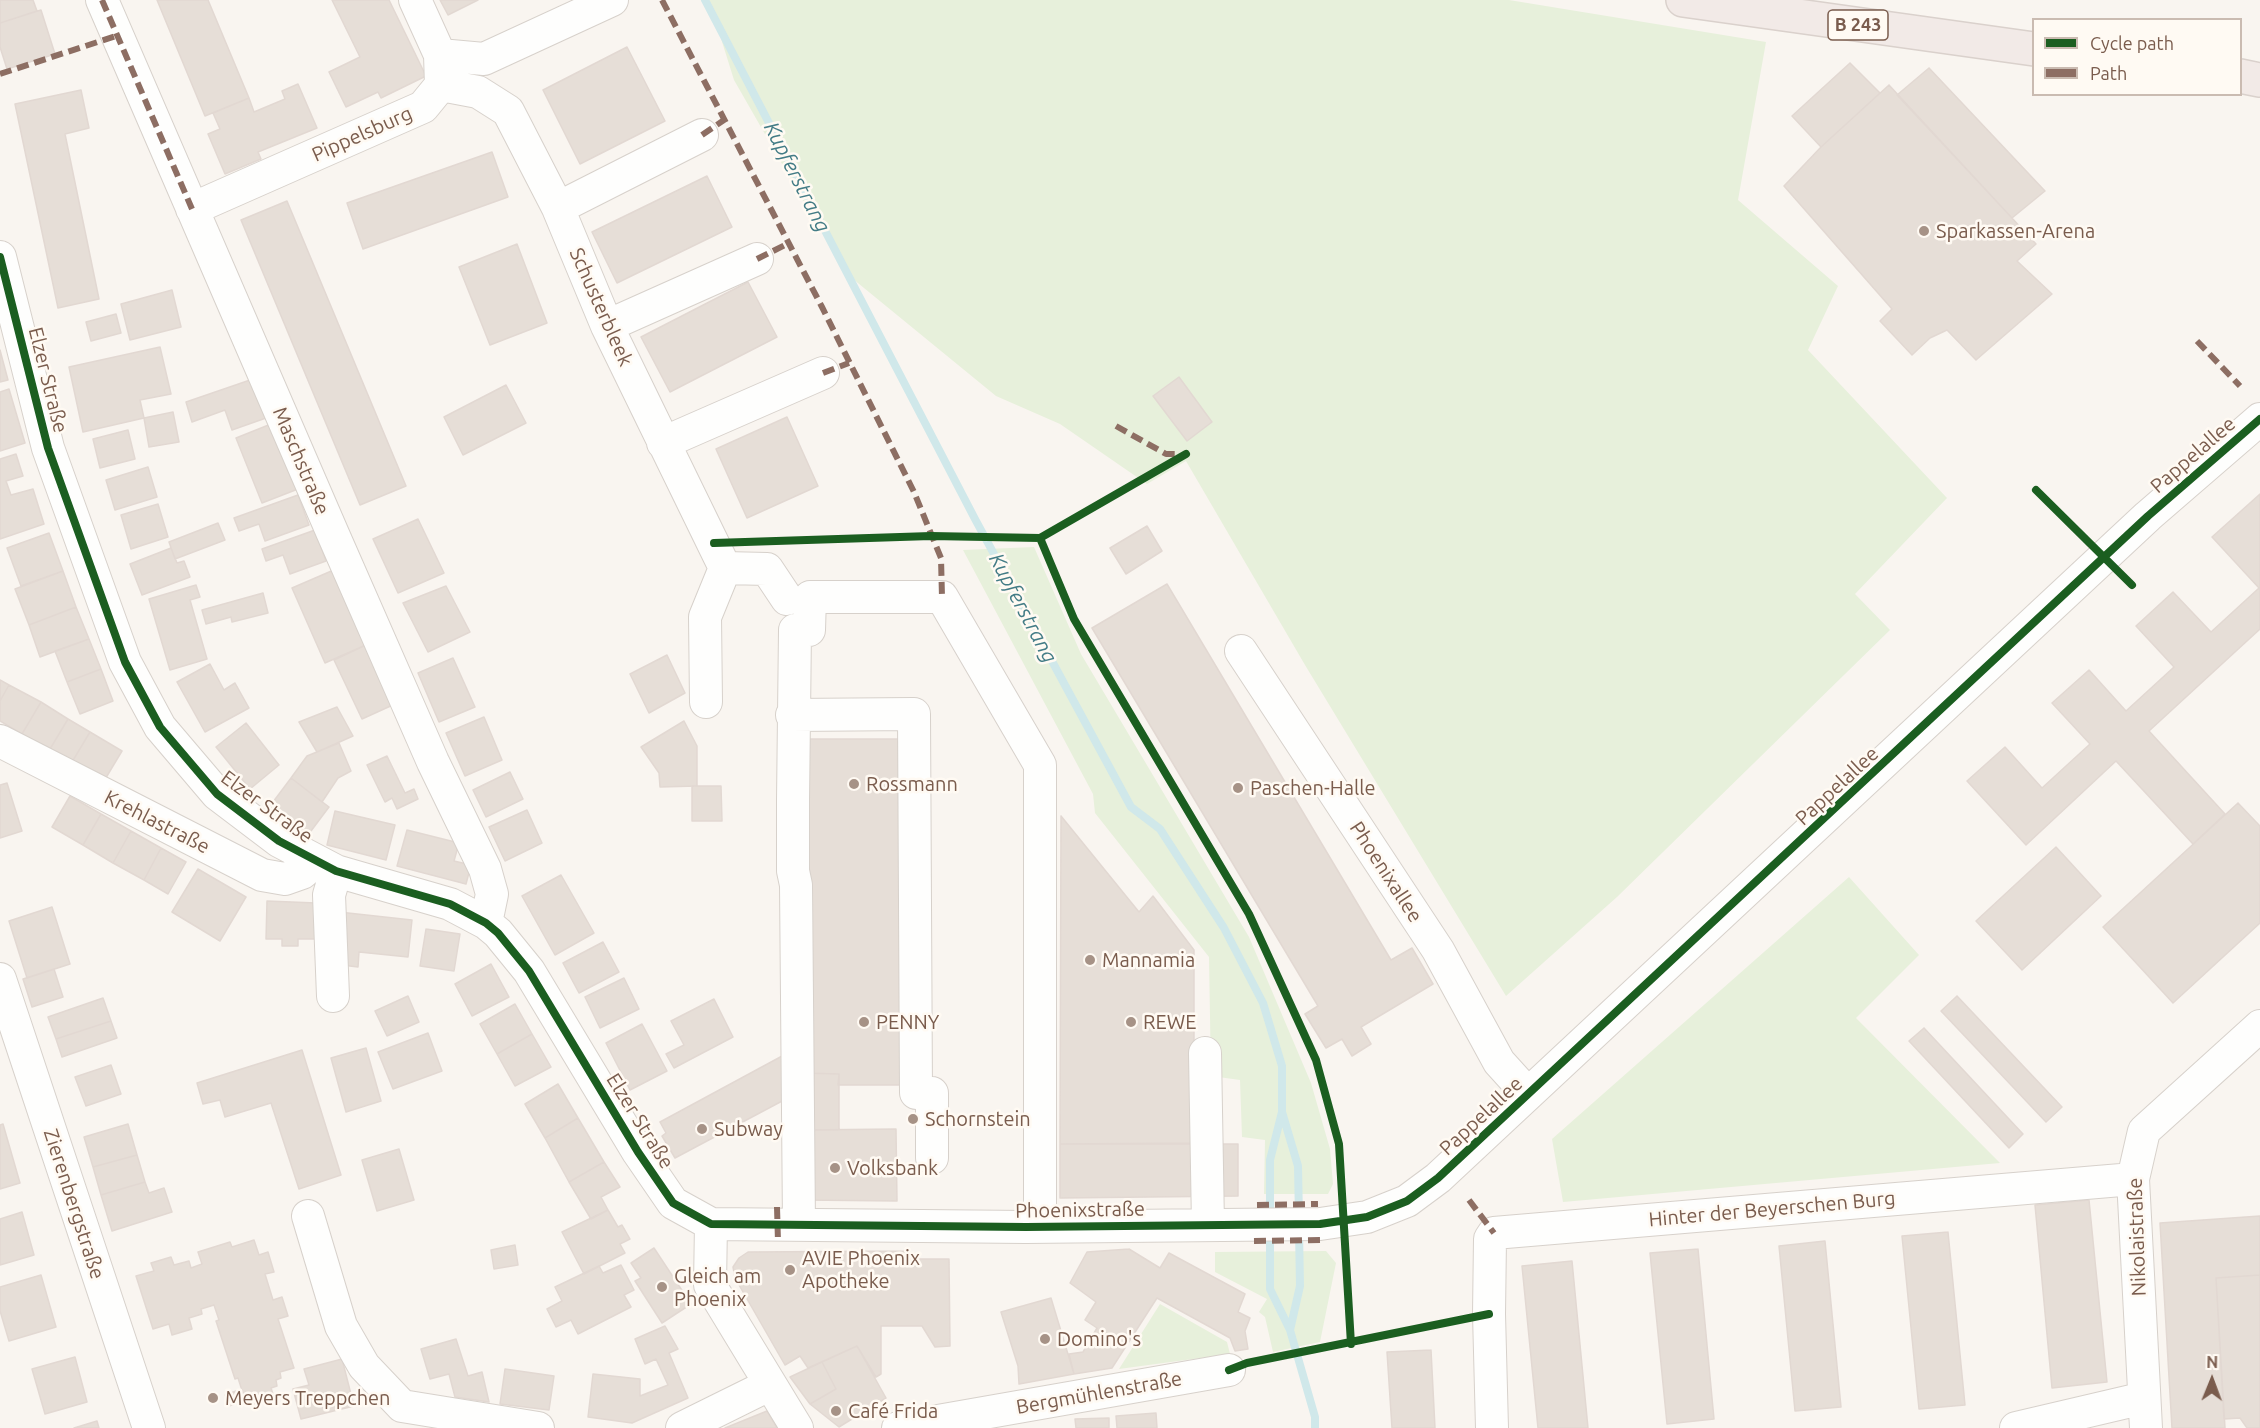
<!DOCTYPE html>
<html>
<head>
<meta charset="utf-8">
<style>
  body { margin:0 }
  #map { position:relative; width:2260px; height:1428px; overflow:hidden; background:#f9f5f0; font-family:Ubuntu,sans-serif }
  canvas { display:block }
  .legend { position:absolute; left:2032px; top:18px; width:210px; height:78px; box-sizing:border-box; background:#fffaf3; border:2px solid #cabbb1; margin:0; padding:8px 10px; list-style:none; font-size:18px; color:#7a5c4d }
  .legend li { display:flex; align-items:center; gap:12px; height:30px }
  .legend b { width:30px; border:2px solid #cabbb1 }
  .north { position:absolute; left:2182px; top:1350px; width:60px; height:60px; -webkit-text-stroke:4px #fffaf3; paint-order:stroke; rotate:1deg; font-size:16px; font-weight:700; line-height:24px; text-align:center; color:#7a5c4d }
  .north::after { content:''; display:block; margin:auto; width:21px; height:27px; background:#7a5c4d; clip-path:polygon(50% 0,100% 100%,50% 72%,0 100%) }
</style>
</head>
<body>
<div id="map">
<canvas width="2260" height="1428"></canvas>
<ul class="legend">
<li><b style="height:8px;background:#1b5e20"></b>Cycle path</li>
<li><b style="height:8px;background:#8d6e63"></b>Path</li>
</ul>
<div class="north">N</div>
</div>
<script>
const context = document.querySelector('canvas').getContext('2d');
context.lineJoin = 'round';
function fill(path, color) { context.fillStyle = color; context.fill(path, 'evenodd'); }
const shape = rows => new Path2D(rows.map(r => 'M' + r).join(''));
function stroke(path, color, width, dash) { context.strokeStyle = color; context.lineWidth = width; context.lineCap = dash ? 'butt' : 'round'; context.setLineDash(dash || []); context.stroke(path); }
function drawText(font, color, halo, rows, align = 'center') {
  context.font = font + ' Ubuntu,sans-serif'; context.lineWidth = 5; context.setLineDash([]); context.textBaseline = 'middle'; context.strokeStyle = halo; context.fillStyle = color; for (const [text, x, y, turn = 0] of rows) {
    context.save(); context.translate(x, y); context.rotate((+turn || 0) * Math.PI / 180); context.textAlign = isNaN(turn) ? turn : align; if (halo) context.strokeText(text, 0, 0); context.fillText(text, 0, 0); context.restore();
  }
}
const green = shape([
  [709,0,1509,0,1766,42,1738,200,1838,286,1808,350,1947,498,1855,594,1890,630,1617,897,1506,996,1305,665,1186,461,1147,484,1060,424,996,396,853,279,805,204,734,80],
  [1034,547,1081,654,1249,937,1311,1083,1330,1149,1333,1184,1328,1194,1264,1194,1265,1140,1242,1137,1240,1080,1211,1076,1209,957,1095,813,1093,794,963,550],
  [1849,877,1919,955,1856,1018,2000,1163,1563,1202,1552,1139],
  [1326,1251,1336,1263,1320,1342,1273,1352,1265,1317,1259,1312,1267,1299,1215,1272,1215,1252],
  [1160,1304,1227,1342,1230,1354,1119,1369]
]);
const stream = shape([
  [705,0,975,519,1131,807,1160,829,1224,928,1263,1003,1282,1066,1282,1112,1298,1166,1299,1219],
  [1270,1219,1270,1160,1282,1112],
  [1270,1231,1270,1289,1290,1330],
  [1299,1231,1300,1286,1290,1330,1315,1417,1315,1428]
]);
const building = shape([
  [0,0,33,0,37,11,0,23,0,0],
  [157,0,208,0,249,98,205,116,157,0],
  [332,0,389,0,426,76,381,98,378,92,346,107,329,72,360,57,332,0],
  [440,0,478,0,448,15,440,0],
  [41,10,55,54,7,69,0,47,0,23,41,10],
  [627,47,665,121,580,164,543,90,627,47],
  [1850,63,1880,93,1821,147,1792,116,1850,63],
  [1929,68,2045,191,2012,218,1897,95,1929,68],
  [298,84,317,128,258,152,261,159,225,174,208,134,220,129,213,113,249,98,254,112,285,99,282,91,298,84],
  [1889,85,2036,244,2017,261,2052,294,1976,360,1947,330,1930,338,1912,355,1880,321,1892,309,1784,186,1821,147,1889,85],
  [81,90,89,128,65,134,99,299,58,308,15,104,81,90],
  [492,152,508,197,363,249,347,203,492,152],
  [707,176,732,227,617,283,592,232,707,176],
  [287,201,406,486,360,505,241,220,287,201],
  [517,244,547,323,490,345,459,267,517,244],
  [748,282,777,337,670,392,641,337,748,282],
  [172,290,181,327,130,340,121,304,172,290],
  [116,314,121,333,91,341,86,322,116,314],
  [160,347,171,394,140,400,144,418,83,432,69,367,160,347],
  [0,350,8,380,0,382,0,350],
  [1179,377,1212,422,1187,441,1153,396,1179,377],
  [253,379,266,418,232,430,225,410,192,422,186,402,253,379],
  [506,385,526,423,463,455,444,417,506,385],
  [9,389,25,443,0,451,0,392,9,389],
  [173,412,179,442,149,447,144,418,173,412],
  [787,417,818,486,747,518,716,449,787,417],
  [271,424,298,489,262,503,236,438,271,424],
  [128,430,135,459,100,468,93,439,128,430],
  [16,454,23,476,6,481,11,495,33,489,44,524,0,539,0,459,16,454],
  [148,467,157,497,115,510,106,480,148,467],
  [2260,494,2260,629,2149,731,2225,814,2193,844,2116,761,2026,845,1967,781,2005,747,2042,788,2090,744,2052,703,2089,670,2126,711,2174,667,2136,626,2173,592,2211,632,2259,588,2212,537,2260,494],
  [298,495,309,525,265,541,259,524,239,531,234,518,298,495],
  [158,504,168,537,131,549,121,515,158,504],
  [418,519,444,573,398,593,373,539,418,519],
  [218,523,225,540,175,559,169,542,218,523],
  [1147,526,1162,551,1126,574,1110,548,1147,526],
  [315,530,326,561,290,574,283,555,266,561,262,549,315,530],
  [49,533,63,571,21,586,7,548,49,533],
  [171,548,177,563,184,561,190,577,142,595,130,564,171,548],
  [336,569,368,644,325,663,292,588,336,569],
  [63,571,76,607,29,625,15,589,63,571],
  [1167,584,1391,960,1412,948,1433,984,1361,1027,1371,1044,1352,1056,1342,1039,1326,1048,1305,1014,1318,1006,1092,628,1167,584],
  [196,585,200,597,190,600,207,659,170,670,149,599,196,585],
  [446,586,470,632,428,652,403,603,446,586],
  [263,593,268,613,232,622,231,617,206,624,202,610,263,593],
  [76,607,89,639,40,657,29,625,76,607],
  [89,639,101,669,67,682,55,651,89,639],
  [368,644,395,704,362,719,334,660,368,644],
  [667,655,685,693,649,713,630,674,667,655],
  [453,658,475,707,439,722,418,673,453,658],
  [210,664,224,690,235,683,249,708,205,732,177,682,210,664],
  [101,669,113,701,80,714,67,682,101,669],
  [0,680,9,685,0,701,0,680],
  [9,685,41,702,22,734,0,721,0,701,9,685],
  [41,702,68,719,50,749,22,734,41,702],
  [337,707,353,736,317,752,299,722,337,707],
  [484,717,502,760,465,776,446,733,484,717],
  [68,719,90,732,72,762,50,749,68,719],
  [684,721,697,746,697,786,660,787,659,773,641,747,684,721],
  [246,723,279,765,250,789,216,747,246,723],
  [90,732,122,751,104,781,72,762,90,732],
  [805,739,900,739,904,1085,838,1085,839,1074,802,1073,805,739],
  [339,743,351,771,338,778,322,802,291,778,307,756,339,743],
  [387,756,405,793,414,789,418,799,397,809,392,798,385,802,367,765,387,756],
  [510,772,523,799,486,817,473,790,510,772],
  [291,778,329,807,308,835,270,806,291,778],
  [7,783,22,831,0,838,0,785,7,783],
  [692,786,721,786,722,821,692,821,692,786],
  [70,796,101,814,83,845,52,827,70,796],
  [2238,803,2260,826,2260,923,2173,1003,2103,927,2238,803],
  [527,810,542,843,505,861,489,827,527,810],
  [335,811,395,825,386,860,327,845,335,811],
  [101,814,131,831,113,863,83,845,101,814],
  [1061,816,1139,912,1153,896,1194,950,1194,1143,1060,1144,1061,816],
  [407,830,459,843,454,861,471,865,466,884,397,866,407,830],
  [131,831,161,848,144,880,113,863,131,831],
  [2056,847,2101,896,2022,970,1976,921,2056,847],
  [161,848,186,862,168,894,144,880,161,848],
  [198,869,246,897,220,941,172,912,198,869],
  [561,875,594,933,555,955,522,896,561,875],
  [267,901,316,903,316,939,298,939,298,946,282,946,282,939,266,939,267,901],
  [52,907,70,964,27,978,9,921,52,907],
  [339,912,412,920,408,957,359,952,358,967,333,964,339,912],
  [426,929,460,934,454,971,420,966,426,929],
  [603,942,619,972,579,993,563,963,603,942],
  [491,964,509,997,472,1016,455,984,491,964],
  [54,969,63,997,32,1007,23,979,54,969],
  [624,978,639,1009,600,1028,585,997,624,978],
  [408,996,419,1022,387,1036,375,1011,408,996],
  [1957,996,2062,1107,2046,1122,1941,1011,1957,996],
  [103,998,111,1021,56,1039,48,1017,103,998],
  [714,999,733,1037,674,1068,666,1054,684,1045,671,1021,714,999],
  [515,1004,532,1034,497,1054,480,1024,515,1004],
  [111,1021,117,1038,62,1057,56,1039,111,1021],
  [642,1024,667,1071,630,1090,606,1043,642,1024],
  [1924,1028,2023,1134,2009,1148,1909,1041,1924,1028],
  [428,1033,442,1071,393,1089,378,1052,428,1033],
  [532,1034,551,1067,515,1086,497,1054,532,1034],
  [366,1048,381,1101,346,1112,331,1058,366,1048],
  [302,1050,341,1175,299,1189,271,1103,225,1117,220,1100,203,1104,197,1083,302,1050],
  [784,1055,784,1100,675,1158,662,1136,666,1133,660,1122,784,1055],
  [111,1065,121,1094,86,1106,75,1077,111,1065],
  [802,1073,839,1074,839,1130,803,1130,802,1073],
  [558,1084,578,1118,545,1138,525,1104,558,1084],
  '908 1119a5 5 0 1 1 10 0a5 5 0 1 1-10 0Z',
  [578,1118,604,1162,569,1182,545,1138,578,1118],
  [3,1124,20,1183,0,1189,0,1125,3,1124],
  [128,1124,137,1155,93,1167,84,1137,128,1124],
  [896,1129,897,1201,803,1200,803,1130,896,1129],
  [1060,1144,1238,1144,1238,1196,1060,1198,1060,1144],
  [399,1149,414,1200,377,1211,362,1160,399,1149],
  [137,1155,145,1182,101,1195,93,1167,137,1155],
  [604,1162,620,1187,601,1197,608,1210,591,1219,569,1182,604,1162],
  [145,1182,149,1193,164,1188,172,1212,112,1231,101,1195,145,1182],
  [2089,1200,2107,1382,2052,1388,2035,1205,2089,1200],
  [608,1210,618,1227,622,1225,630,1239,620,1244,625,1253,584,1274,562,1232,608,1210],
  [22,1212,34,1255,0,1265,0,1219,22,1212],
  [2260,1216,2260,1275,2216,1278,2225,1428,2172,1428,2160,1223,2260,1216],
  [1948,1232,1965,1405,1919,1409,1902,1236,1948,1232],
  [254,1240,259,1255,268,1252,274,1272,265,1274,273,1300,282,1297,288,1316,278,1319,294,1368,280,1372,281,1378,276,1380,277,1386,271,1388,274,1397,247,1406,238,1378,235,1379,216,1321,219,1320,214,1305,201,1309,202,1314,189,1318,192,1329,172,1335,169,1324,153,1329,136,1276,154,1271,151,1263,171,1257,174,1265,189,1261,191,1268,202,1264,198,1252,230,1242,232,1247,254,1240],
  [1825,1241,1841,1407,1795,1411,1779,1246,1825,1241],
  [515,1245,518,1265,494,1269,491,1250,515,1245],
  [654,1248,691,1304,662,1323,635,1281,641,1278,631,1263,654,1248],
  [1129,1249,1160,1268,1169,1253,1245,1294,1238,1312,1250,1318,1245,1331,1248,1349,1235,1351,1230,1338,1157,1298,1112,1368,1074,1374,1069,1354,1083,1352,1097,1328,1085,1320,1096,1302,1070,1283,1087,1252,1129,1249],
  [1698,1249,1714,1419,1667,1424,1650,1253,1698,1249],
  [910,1251,913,1259,949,1259,950,1346,935,1347,922,1326,881,1326,881,1374,876,1377,857,1346,808,1368,800,1356,785,1365,735,1278,733,1267,739,1258,748,1252,910,1251],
  [1572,1261,1588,1428,1538,1428,1522,1266,1572,1261],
  [621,1265,634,1290,624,1295,631,1307,578,1334,571,1320,556,1327,547,1309,562,1301,555,1287,599,1266,603,1273,621,1265],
  [41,1275,56,1327,9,1341,0,1311,0,1287,41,1275],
  [2260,1275,2260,1428,2247,1428,2240,1418,2224,1419,2216,1278,2260,1275],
  [1051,1298,1074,1374,1019,1384,1018,1366,1001,1312,1051,1298],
  [665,1326,678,1349,669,1353,688,1398,632,1423,588,1417,593,1374,640,1379,640,1396,668,1385,656,1359,645,1364,635,1339,665,1326],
  [456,1339,468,1376,482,1372,489,1402,455,1397,449,1374,430,1379,421,1349,456,1339],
  [857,1346,886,1398,839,1427,810,1404,836,1389,822,1362,857,1346],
  [1431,1350,1435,1428,1392,1428,1387,1352,1431,1350],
  [75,1357,87,1402,45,1414,32,1369,75,1357],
  [342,1359,354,1406,301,1419,293,1389,309,1385,304,1369,342,1359],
  [822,1362,836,1389,810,1404,790,1377,822,1362],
  [505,1369,554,1376,549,1410,500,1404,505,1369],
  [236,1391,240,1402,229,1406,225,1395,236,1391],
  [767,1411,777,1428,725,1428,767,1411],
  [1156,1413,1157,1428,1117,1428,1116,1416,1156,1413],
  [1109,1418,1109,1428,1076,1428,1075,1419,1109,1418],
  [97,1421,99,1428,74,1428,97,1421]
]);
const minor = shape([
  [102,0,333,534,433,762,485,869,492,894,486,923],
  [440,55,484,59,612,0],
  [441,85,478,92,508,111,558,208,607,326,725,568,705,617,706,702],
  [558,208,702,135],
  [192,209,423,107,441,85,440,55,415,0],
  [0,257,48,448,125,662,160,727,217,794,279,841,336,871,450,904,486,923,498,933,529,971,638,1152,673,1203,711,1224,1026,1227,1320,1224,1367,1217,1407,1201,1438,1178,2148,516,2260,419],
  [607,326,757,259],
  [663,443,823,373],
  [725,568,767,569,787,599],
  [1241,651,1438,950,1499,1062,1528,1094],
  [792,715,914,714,916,1093,932,1093,932,1158],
  [0,741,262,875,285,879,302,873,315,862],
  [0,979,149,1428],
  [333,996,329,895,336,871],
  [1205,1053,1208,1225],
  [308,1216,341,1326,364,1366,402,1406,538,1428],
  [711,1224,710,1285,797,1428],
  [799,1225,796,885,793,871,793,800,795,630,809,630,810,597,942,597,1040,765,1040,1227],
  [682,1428,769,1385],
  [898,1428,1229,1370],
  [1492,1428,1489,1314,1490,1239,1494,1233,2133,1179],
  [2016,1428,2144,1398],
  [2146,1428,2133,1179,2144,1131,2260,1026]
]);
const highway = shape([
  [1683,0,2034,49],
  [2240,76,2260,80]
]);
const quiet = shape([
  [102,0,192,209],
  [662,0,822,307,914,492,941,558,942,597],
  [0,74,116,36],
  [702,135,724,120],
  [757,259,789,243],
  [2197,341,2240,386],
  [823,373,849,363],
  [1116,426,1166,454,1180,454],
  [1469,1200,1494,1233],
  [1257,1205,1318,1204],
  [777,1207,778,1242],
  [1254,1241,1320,1240]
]);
const cycleway = shape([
  [0,257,48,448,125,662,160,727,217,794,279,841,336,871,450,904,486,923,498,933,529,971,638,1152,673,1203,711,1224,1026,1227,1320,1224,1367,1217,1407,1201,1438,1178,2148,516,2260,419],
  [1186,454,1040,538,1074,619,1249,914,1316,1060,1339,1144,1351,1344],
  [2036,490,2132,585],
  [714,543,931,536,1040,538],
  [1229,1370,1247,1363,1489,1314]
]);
const markers = [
  [1924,231,6,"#a69286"],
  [854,784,6,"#a69286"],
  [1238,788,6,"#a69286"],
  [1090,960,6,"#a69286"],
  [864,1022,6,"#a69286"],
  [1131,1022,6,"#a69286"],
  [913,1119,6,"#a69286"],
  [702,1129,6,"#a69286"],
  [835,1168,6,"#a69286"],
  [790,1270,6,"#a69286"],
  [662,1287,6,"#a69286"],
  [1045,1339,6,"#a69286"],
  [213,1398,6,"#a69286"],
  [836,1411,6,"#a69286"]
];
const shields = [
  [1858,25,60]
];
const shieldNames = [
  ["B 243",1858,25]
];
const streetNames = [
  ["Pippelsburg",362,134,-24],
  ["Schusterbleek",601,307,66],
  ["Elzer Straße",48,380,76],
  ["Pappelallee",2193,455,-41],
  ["Maschstraße",301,461,67],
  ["Pappelallee",1837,786,-43],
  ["Elzer Straße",267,807,36],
  ["Krehlastraße",157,822,27],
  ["Phoenixallee",1386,872,57],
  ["Pappelallee",1481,1116,-43],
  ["Elzer Straße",640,1121,58],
  ["Zierenbergstraße",74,1204,72],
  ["Hinter der Beyerschen Burg",1772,1209,-5],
  ["Phoenixstraße",1080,1210,-1],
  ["Nikolaistraße",2137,1237,-92],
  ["Bergmühlenstraße",1099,1393,-10]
];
const poiNames = [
  ["Sparkassen-Arena",1936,231],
  ["Rossmann",866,784],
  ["Paschen-Halle",1250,788],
  ["Mannamia",1102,960],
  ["PENNY",876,1022],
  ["REWE",1143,1022],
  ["Schornstein",925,1119],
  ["Subway",714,1129],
  ["Volksbank",847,1168],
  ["AVIE Phoenix",802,1258],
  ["Apotheke",802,1281],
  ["Gleich am",674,1276],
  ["Phoenix",674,1299],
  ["Domino's",1057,1339],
  ["Meyers Treppchen",225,1398],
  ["Café Frida",848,1411]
];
const waterNames = [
  ["Kupferstrang",797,177,63],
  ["Kupferstrang",1023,608,62]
];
fill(green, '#e7f0db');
stroke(stream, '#d0e8ea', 8);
fill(building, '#e6ded7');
stroke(building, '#e2d8d2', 1.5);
stroke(minor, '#d7d1cb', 34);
stroke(highway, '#dad1cc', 36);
stroke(minor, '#fefefd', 32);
stroke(highway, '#f2eae7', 33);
stroke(quiet, '#8d6e63', 6, [12, 6]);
stroke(cycleway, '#1b5e20', 8);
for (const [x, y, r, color] of markers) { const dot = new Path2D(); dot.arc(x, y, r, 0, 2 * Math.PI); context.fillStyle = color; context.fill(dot); stroke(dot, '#fffaf3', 2); }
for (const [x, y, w] of shields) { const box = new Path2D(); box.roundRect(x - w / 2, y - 15, w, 30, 4.5); context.fillStyle = '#fffaf3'; context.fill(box); stroke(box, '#7a5c4d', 1.5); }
drawText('bold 18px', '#7a5c4d', null, shieldNames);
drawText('20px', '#7a5c4d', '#fffaf3', streetNames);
drawText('20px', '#7a5c4d', '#fffaf3', poiNames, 'left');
drawText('italic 21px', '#437c86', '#fffaf3', waterNames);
</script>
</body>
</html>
